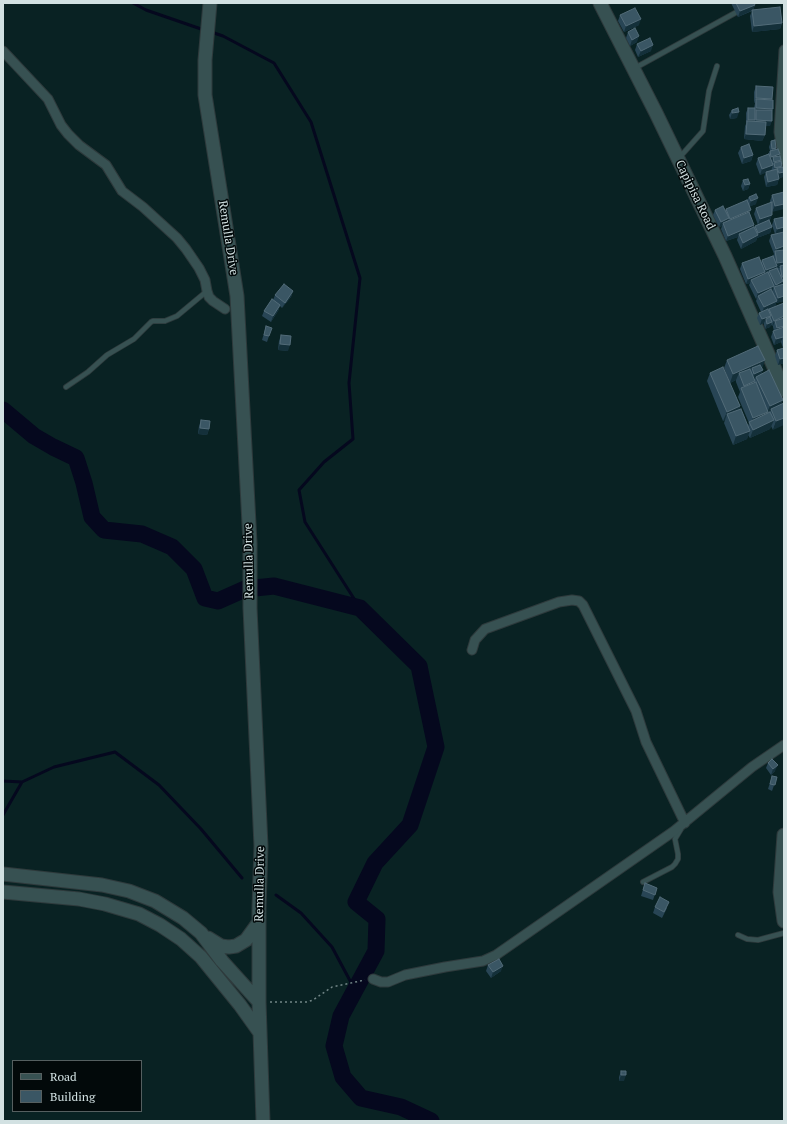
<!DOCTYPE html>
<html>
<head>
<meta charset="utf-8">
<style>
  body { margin:0 }
  #map { position:relative; width:787px; height:1124px; overflow:hidden; background:#092223; font-family:"PT Serif",serif }
  canvas { display:block }
  .frame { position:absolute; inset:0; border:4px solid #d2e1e2; pointer-events:none }
  .legend { position:absolute; left:12px; top:1060px; width:130px; height:52px; box-sizing:border-box; background:#02090a; border:1px solid #555f60; margin:0; padding:5px 7px; list-style:none; font-size:12px; color:#d2e1e2 }
  .legend li { display:flex; align-items:center; gap:8px; height:20px }
  .legend b { width:20px; border:1px solid #555f60 }
</style>
</head>
<body>
<div id="map">
<canvas width="787" height="1124"></canvas>
<div class="frame"></div>
<ul class="legend">
<li><b style="height:5px;background:#375152"></b>Road</li>
<li><b style="height:11px;background:#3a5664"></b>Building</li>
</ul>
</div>
<script>
const context = document.querySelector('canvas').getContext('2d');
context.lineJoin = 'round';
const shape = rows => new Path2D(rows.map(r => 'M' + r).join(''));
function stroke(path, color, width, dash) { context.strokeStyle = color; context.lineWidth = width; context.lineCap = dash ? 'butt' : 'round'; context.setLineDash(dash || []); context.stroke(path); }
function fill(path, color) { context.fillStyle = color; context.fill(path, 'evenodd'); }
function drawText(font, color, halo, rows, align = 'center') {
  context.font = font + ' "PT Serif",serif'; context.lineWidth = 3; context.setLineDash([]); context.textBaseline = 'middle'; context.strokeStyle = halo; context.fillStyle = color; for (const [text, x, y, turn = 0] of rows) {
    context.save(); context.translate(x, y); context.rotate((+turn || 0) * Math.PI / 180); context.textAlign = isNaN(turn) ? turn : align; if (halo) context.strokeText(text, 0, 0); context.fillText(text, 0, 0); context.restore();
  }
}
const stream = shape([
  [133,3,146,10,204,30],
  [211,32,223,36,274,63,311,122,360,278,349,383,353,439,324,462,299,490,305,522,360,608],
  [3,781,22,782,54,767,115,752,159,785,201,829,242,878],
  [3,815,22,782],
  [276,895,301,913,332,947,355,990]
]);
const river = shape([
  [3,410,34,436,53,447,76,458,84,483,92,517,104,530,142,534,172,547,194,569,205,598,218,601,245,589,274,586,360,608,419,666,436,747,410,825,375,863,356,902,377,919,376,951,341,1016,334,1046,343,1077,361,1098,401,1107,431,1121]
]);
const path = shape([
  [270,1002,307,1002,313,1000,332,987,365,980]
]);
const lane = shape([
  [635,68,735,13],
  [679,158,703,131,709,91,717,66],
  [66,387,88,372,107,355,134,339,151,322,153,321,165,321,177,316,207,291],
  [643,882,672,867,675,864,678,859,678,854,675,839,681,829],
  [738,935,747,939,758,940,784,933]
]);
const street = shape([
  [784,50,779,132,784,160],
  [3,51,48,99,61,125,68,134,79,145,106,165,122,191,143,207,177,238,186,249,199,268,205,280,207,291,209,297,213,301,225,309],
  [472,650,475,640,485,629,559,602,572,600,579,601,583,605,636,711,646,742,685,823],
  [373,979,381,982,388,982,405,975,445,967,483,961,496,955,674,831,752,767,784,745]
]);
const secondary = shape([
  [210,3,205,60,205,95,237,296,250,543,250,608,261,846,259,908,259,1002,263,1121],
  [600,3,656,113,725,256,784,390],
  [784,835,780,892,784,921],
  [3,874,102,885,129,891,155,901,183,918,201,933,222,961,259,1002],
  [3,892,79,899,105,904,139,914,160,925,181,939,201,957,240,1005,260,1033],
  [208,938,221,946,229,947,236,946,246,940,259,922]
]);
const wall = shape([
  [731,3,754,3,755,5,753,10,782,23,780,29,752,32,750,16,752,11,738,17],
  [620,15,639,25,624,32,618,21],
  [628,32,637,42,630,46,626,38],
  [637,44,651,51,638,57,635,50],
  [756,86,772,100,772,111,770,126,765,126,765,135,762,141,744,139,745,126,746,124,746,113,748,108,754,108,755,103,754,103,754,92],
  [732,110,737,118,730,119,729,115],
  [771,141,776,148,776,149,780,154,779,156,781,160,781,161,782,167,784,169,784,173,783,177,779,178,777,185,766,187,764,177,766,172,760,175,756,164,758,158,768,154,770,151,769,147],
  [741,147,753,155,751,161,742,164,738,153],
  [743,180,750,184,748,189,743,191,741,186],
  [784,192,772,212,770,220,769,221,772,227,770,233,757,238,756,241,741,249,737,240,738,237,726,241,721,229,722,226,719,227,713,215,715,210,725,211,726,209,747,200,749,197,756,204,750,206,750,214,754,228,755,226,758,225,754,214,756,208,770,203,770,201,772,195],
  [784,217,784,282,783,282,782,284,784,284,784,301,776,303,775,307,784,303,784,363,778,365,775,356,777,350,783,348,781,342,774,345,771,337,773,331,774,331,773,327,773,326,772,326,771,324,770,327,765,329,764,325,764,323,760,325,757,318,759,313,761,312,756,301,757,298,756,299,749,285,750,283,746,284,740,269,742,263,761,262,762,260,773,256,774,254,769,241,771,235,775,234,772,225,774,219],
  [293,291,291,297,282,308,280,306,278,311,271,322,262,316,264,311,273,300,275,295],
  [266,326,269,336,267,342,262,340],
  [281,335,288,351,278,350,279,341],
  [727,360,762,369,762,374,781,405,784,403,773,430,771,426,770,429,750,438,748,435,747,439,733,445,724,423,725,420,723,421,707,381,710,373,740,406,739,410,748,426,749,423,738,397,740,392,736,382,736,380,730,383,724,368],
  [201,420,209,429,207,435,198,434,199,426],
  [768,763,775,771,771,775,766,768],
  [772,776,777,777,772,791,768,789],
  [645,883,657,888,653,900,641,896],
  [655,907,667,908,662,918,653,913],
  [488,965,501,971,491,978,486,971],
  [621,1071,624,1081,619,1081,619,1077]
]);
const shadedWall = shape([
  [755,5,753,10,738,17,740,11],
  [641,19,639,25,624,32,626,26],
  [782,23,780,29,752,32,754,26],
  [639,36,637,42,630,46,632,40],
  [653,45,651,51,638,57,641,51],
  [756,98,772,99,770,104,756,99,755,103,754,103],
  [756,108,773,109,771,115,756,110,755,114,754,114],
  [739,112,737,118,730,119,732,113],
  [748,120,755,120,753,125,747,123],
  [756,120,772,121,770,126,754,126],
  [746,134,765,135,762,141,744,139],
  [780,154,778,160,773,157,772,162,769,162,771,157],
  [753,155,751,161,742,164,744,158],
  [781,160,779,165,774,164,774,162],
  [773,165,771,171,760,175,762,169],
  [782,166,780,172,777,168,776,173,773,174,775,168],
  [784,172,783,177,776,179,779,173],
  [779,179,777,185,766,187,768,182],
  [750,184,748,189,743,191,745,185],
  [758,198,756,204,749,207,751,201],
  [784,204,784,209,772,212,775,206],
  [751,210,749,215,728,224,730,219],
  [772,215,770,220,758,225,760,219],
  [729,218,727,224,723,223,722,226,719,227,721,222],
  [754,225,752,231,739,234,738,237,726,241,728,236],
  [772,227,770,233,757,238,756,241,741,249,743,243,756,236,758,233],
  [784,227,784,233,775,235,777,229],
  [784,246,784,252,775,252,776,249],
  [784,262,784,267,780,266,780,268,776,268,769,271,768,274,751,280,750,283,746,284,748,279,765,272,766,270,775,266,777,263],
  [782,277,784,277,784,282,783,282,781,287,774,288,776,285,780,283],
  [774,286,772,292,758,296,757,298,756,299,758,293],
  [293,291,291,297,282,308,285,303],
  [784,296,784,301,776,303,775,307,762,313,764,307,777,301,778,298],
  [280,305,278,311,271,322,273,316],
  [771,316,769,321,766,319,764,323,760,325,762,319],
  [784,316,784,321,775,321,773,326,772,326,774,321],
  [772,322,770,327,765,329,767,324],
  [784,326,784,331,775,334,777,328],
  [783,337,781,342,774,345,776,339],
  [280,344,290,345,288,351,278,350],
  [784,358,784,363,778,365,780,359],
  [765,360,762,369,752,368,749,374,739,373,736,380,730,383,733,374],
  [763,370,760,379,756,377,754,381,751,383,754,374],
  [755,381,752,390,742,391,744,386],
  [783,400,780,408,771,409,770,413,751,425,753,418,767,412,770,406],
  [740,406,737,415,727,414,725,420,723,421,727,412],
  [784,418,784,425,773,430,776,421],
  [774,420,770,429,750,438,753,430],
  [200,428,209,429,207,435,198,434],
  [750,431,747,439,733,445,736,436],
  [778,765,775,771,771,775,773,769],
  [503,966,501,971,491,978,493,972],
  [621,1075,626,1075,624,1081,619,1081]
]);
const building = shape([
  [736,3,754,3,755,5,740,11,736,3],
  [780,7,782,23,754,26,752,10,780,7],
  [635,8,641,19,626,26,620,15,635,8],
  [635,28,639,36,632,40,628,32,635,28],
  [650,38,653,45,641,51,637,44,650,38],
  [756,86,773,87,772,99,756,98,756,86],
  [756,99,773,100,773,109,756,108,756,99],
  [738,108,739,112,732,113,732,110,738,108],
  [748,108,755,108,755,120,748,120,748,108],
  [756,110,772,110,772,121,756,120,756,110],
  [747,121,766,122,765,135,746,134,747,121],
  [775,140,776,148,772,149,771,141,775,140],
  [749,144,753,155,744,158,741,147,749,144],
  [778,149,780,154,771,157,770,151,778,149],
  [769,154,773,165,762,169,758,158,769,154],
  [780,156,781,160,774,162,773,157,780,156],
  [781,161,782,166,775,168,774,163,781,161],
  [783,167,784,172,779,173,777,168,783,167],
  [777,169,779,179,768,182,766,172,777,169],
  [748,179,750,184,745,185,743,180,748,179],
  [784,192,784,204,775,206,772,195,784,192],
  [756,194,758,198,751,201,749,197,756,194],
  [747,200,751,210,730,219,726,209,747,200],
  [772,202,772,215,760,219,756,208,772,202],
  [723,206,729,218,721,222,715,210,723,206],
  [749,212,754,225,728,236,723,223,749,212],
  [784,217,784,227,777,229,774,219,784,217],
  [769,220,772,227,758,233,755,226,769,220],
  [754,227,758,235,743,243,739,234,754,227],
  [784,232,784,246,776,249,771,235,784,232],
  [784,250,784,262,777,263,775,251,784,250],
  [773,256,777,266,766,270,762,260,773,256],
  [759,257,765,272,748,279,742,263,759,257],
  [784,265,784,277,782,277,780,266,784,265],
  [777,268,783,281,776,285,769,271,777,268],
  [768,272,774,286,758,293,751,280,768,272],
  [284,284,293,291,285,303,275,295,284,284],
  [784,284,784,296,778,298,774,287,784,284],
  [771,289,777,301,764,307,758,296,771,289],
  [272,299,280,305,273,316,264,311,272,299],
  [784,303,784,316,774,321,769,309,784,303],
  [768,309,771,316,762,319,759,313,768,309],
  [770,317,772,322,767,324,766,319,770,317],
  [784,318,784,326,777,328,775,321,784,318],
  [266,326,272,328,269,336,264,335,266,326],
  [784,327,784,339,783,337,776,339,773,331,784,327],
  [281,335,291,336,290,345,280,344,281,335],
  [758,346,765,360,733,374,727,360,758,346],
  [784,348,784,358,780,359,777,350,784,348],
  [760,365,763,370,754,374,752,368,760,365],
  [723,367,740,406,727,412,710,373,723,367],
  [750,369,755,381,744,386,739,373,750,369],
  [769,370,783,400,770,406,756,377,769,370],
  [756,382,768,412,753,418,741,388,756,382],
  [784,403,784,418,776,421,771,409,784,403],
  [741,409,750,431,736,436,727,414,741,409],
  [770,412,774,420,753,430,749,422,770,412],
  [201,420,210,421,209,429,200,428,201,420],
  [772,759,778,765,773,769,768,763,772,759],
  [772,776,777,777,775,785,770,784,772,776],
  [645,883,657,888,655,895,643,890,645,883],
  [660,897,669,902,664,912,655,907,660,897],
  [499,959,503,966,493,972,488,965,499,959],
  [621,1071,626,1071,626,1075,621,1075,621,1071]
]);
const streetNames = [
  ["Capipisa Road",695,195,64],
  ["Remulla Drive",228,238,81],
  ["Remulla Drive",249,561,-91],
  ["Remulla Drive",260,884,-89]
];
stroke(stream, '#05081e', 3);
stroke(river, '#05081e', 17);
stroke(lane, '#2e3a3c', 6);
stroke(street, '#2e3a3c', 11);
stroke(secondary, '#2e3a3c', 15);
stroke(path, '#728687', 1.5, [2, 3]);
stroke(lane, '#375152', 4.5);
stroke(street, '#375152', 9);
stroke(secondary, '#375152', 13);
fill(wall, '#284555');
fill(shadedWall, '#14303a');
fill(building, '#3a5664');
stroke(building, '#526b78', 1);
drawText('12px', '#d2e1e2', '#02090a', streetNames);
</script>
</body>
</html>
